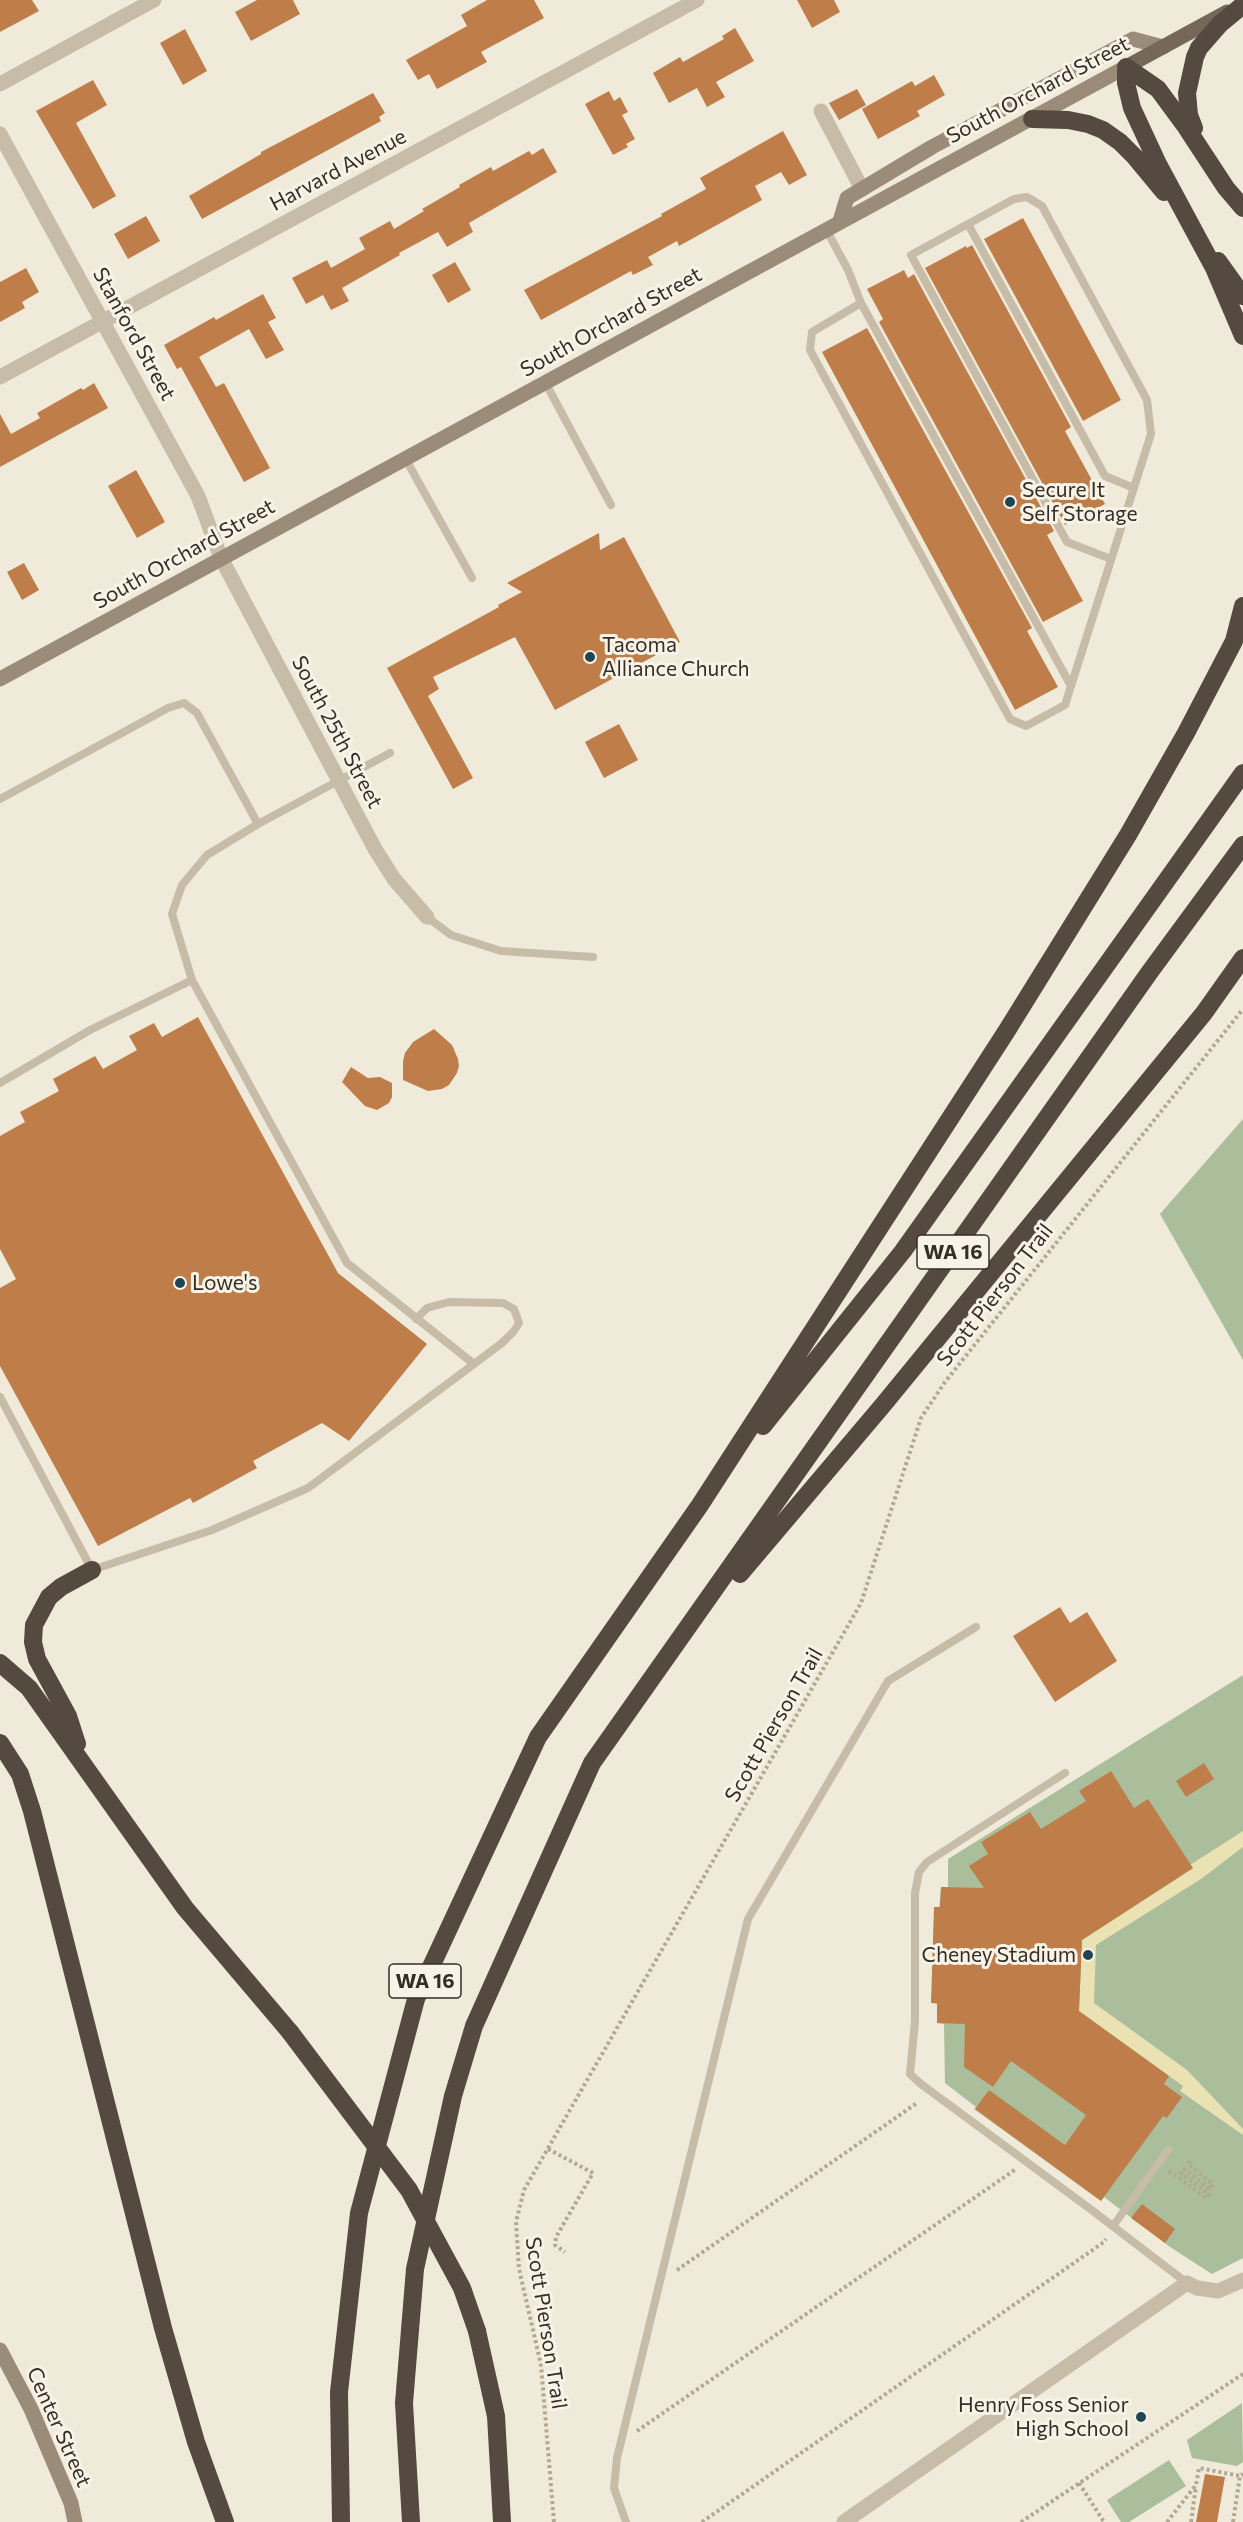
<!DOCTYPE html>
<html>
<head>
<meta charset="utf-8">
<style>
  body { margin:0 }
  canvas { display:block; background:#f0eada }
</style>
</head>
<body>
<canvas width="1243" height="2522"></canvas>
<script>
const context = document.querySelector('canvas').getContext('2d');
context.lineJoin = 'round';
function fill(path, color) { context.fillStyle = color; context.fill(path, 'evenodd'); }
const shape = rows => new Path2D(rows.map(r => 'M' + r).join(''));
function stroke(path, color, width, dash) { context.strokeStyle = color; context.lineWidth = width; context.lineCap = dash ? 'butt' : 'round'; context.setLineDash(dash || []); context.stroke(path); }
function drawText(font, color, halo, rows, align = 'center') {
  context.font = font + ' Commissioner,sans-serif'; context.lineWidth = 6; context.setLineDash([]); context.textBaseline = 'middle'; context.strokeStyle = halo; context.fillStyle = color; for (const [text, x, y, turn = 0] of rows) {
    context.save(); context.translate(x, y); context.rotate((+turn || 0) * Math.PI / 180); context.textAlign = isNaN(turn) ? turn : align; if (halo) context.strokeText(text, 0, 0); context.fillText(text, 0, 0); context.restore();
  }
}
const green = shape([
  [1243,1119,1243,1360,1160,1214],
  [1243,1675,1243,2258,1212,2274,1170,2247,1104,2197,1101,2201,974,2109,976,2107,945,2083,944,2024,937,2023,937,2004,931,2003,941,1887,948,1887,948,1859],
  [1242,2403,1243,2462,1237,2466,1192,2458,1187,2440],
  [1169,2460,1186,2486,1129,2522,1121,2522,1107,2500]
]);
const sand = shape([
  [1243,1831,1243,1847,1201,1879,1096,1945,1094,2003,1187,2070,1243,2129,1243,2135,1180,2091,1183,2086,1079,2011,1082,1940,1192,1869,1190,1865]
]);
const building = shape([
  [0,0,32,0,39,11,0,32],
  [257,0,293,0,300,14,251,41,235,12],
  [487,0,534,0,544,18,481,52,487,62,437,89,429,74,418,80,406,60,467,26,461,15],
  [797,0,834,0,840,12,812,28],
  [735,28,754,61,716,82,725,97,707,107,697,88,669,103,653,73,680,57,683,62,724,39,722,36],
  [185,29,207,71,183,85,160,43],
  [934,75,945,95,917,111,920,116,878,139,862,109,912,81,915,86],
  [93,80,107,105,76,123,116,196,93,209,36,111],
  [857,89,866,105,839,120,829,103],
  [609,91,614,101,620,97,628,112,622,115,635,139,626,144,628,147,613,155,585,104],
  [373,93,385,113,379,117,381,121,202,219,189,196,261,154,261,152],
  [783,131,807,175,789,185,781,172,755,186,762,200,679,246,677,241,648,257,653,265,633,275,631,271,541,320,524,290,662,216,661,214,706,189,700,178],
  [543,148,557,172,469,223,473,232,447,247,438,232,399,253,400,255,342,288,349,301,331,310,323,295,306,304,292,278,327,260,331,268,365,249,359,238,390,221,394,229,424,211,422,209,460,187,459,185,491,167,493,171,529,151,532,155],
  [146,216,160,241,128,259,114,234],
  [1023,218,1121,400,1083,421,984,239],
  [972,245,1071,427,1065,431,1105,504,1065,525,925,268,966,246,967,248],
  [455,262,471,290,448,303,432,275],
  [26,268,39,292,22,302,25,308,0,322,0,282],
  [904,270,908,278,914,274,1054,531,1047,535,1083,601,1043,622,879,322,883,319,867,289],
  [263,294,276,318,268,322,284,350,266,359,249,329,199,357,216,387,224,383,270,468,244,482,181,367,177,369,164,345,214,317,216,320],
  [867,328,1032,628,1027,631,1058,687,1015,710,822,352],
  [94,383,108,408,0,467,0,414,11,434,40,418,37,413,81,388,83,390],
  [136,470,165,522,137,538,108,486],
  [599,533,600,550,624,537,680,642,555,710,515,637,433,677,439,689,428,696,473,778,453,789,387,668,499,607,498,605,522,592,507,583],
  [24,563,39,590,22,600,7,572],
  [619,724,638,760,604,778,585,742],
  [198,1017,338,1273,427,1344,349,1441,322,1423,253,1461,257,1468,193,1503,190,1498,98,1546,0,1366,0,1288,16,1279,0,1249,0,1136,25,1122,20,1112,59,1091,53,1079,95,1056,103,1069,137,1050,129,1036,154,1023,162,1037],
  [434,1029,452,1045,458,1059,459,1066,457,1073,449,1085,442,1089,428,1091,403,1080,403,1061,405,1053,413,1042],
  [351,1067,368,1078,380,1077,392,1083,392,1097,389,1103,377,1110,365,1106,342,1082],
  [1060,1607,1070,1623,1087,1612,1117,1661,1055,1702,1013,1636],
  [1204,1763,1214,1779,1186,1797,1176,1781],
  [1111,1771,1134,1808,1148,1799,1193,1868,1082,1940,1079,2011,1169,2076,1164,2084,1182,2097,1167,2118,1163,2116,1101,2201,975,2109,989,2090,1065,2145,1086,2115,1011,2061,993,2087,964,2067,965,2024,937,2023,937,2003,931,2003,934,1907,940,1907,941,1887,984,1888,969,1866,988,1854,981,1842,1030,1812,1041,1829,1086,1801,1079,1791],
  [1142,2204,1175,2229,1165,2243,1131,2218],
  [1205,2474,1225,2477,1217,2522,1196,2522]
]);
const path = shape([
  [548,2149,593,2173,556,2237,555,2245,565,2252],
  [1169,2171,1206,2198,1209,2194,1181,2173,1184,2169,1210,2189,1213,2184,1188,2164,1192,2159],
  [677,2270,917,2103],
  [637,2431,1016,2169],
  [1079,2483,1104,2522],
  [554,2522,541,2365,519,2269,516,2222,524,2190,861,1603,921,1418,945,1382,1243,1009],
  [702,2522,1104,2242,1106,2239],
  [1021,2522,1243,2374],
  [1167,2522,1196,2485,1199,2468,1240,2476],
  [1191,2522,1196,2486],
  [1233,2522,1240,2476,1243,2474]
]);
const lane = shape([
  [968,224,1105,476,1134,488],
  [826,229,848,270,861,303,1071,686],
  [861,303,812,332,810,350,1010,719,1026,726,1065,705,1071,686,1151,434,1147,400,1042,206,1027,197,1014,199,911,255,1067,542,1111,559],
  [545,382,611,505],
  [405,458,472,578],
  [390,753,258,824,207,855,182,885,172,914,192,980,347,1263,474,1364],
  [0,799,168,708,184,703,197,713,258,824],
  [427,917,451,935,501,951,593,957],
  [0,1083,90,1030,192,980],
  [0,1397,92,1570,212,1530,308,1488,502,1343,514,1331,519,1323,514,1309,503,1303,449,1302,427,1308,416,1319],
  [1065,1773,927,1862,919,1872,915,1893,915,2022,910,2074,921,2084,1093,2211,1187,2283],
  [1113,2226,1168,2150],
  [626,2522,614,2488,617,2458,748,1919,888,1681,976,1627]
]);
const street = shape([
  [0,84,154,0],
  [821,111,862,189],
  [0,134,198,496,221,558,375,849,394,879,427,917],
  [0,377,697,0],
  [844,2522,1187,2283,1197,2288,1218,2291,1243,2280]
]);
const secondary = shape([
  [840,221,847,198,932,147,1133,39,1163,47],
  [0,679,1126,67],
  [0,2350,31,2409,71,2503,75,2522]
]);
const primary = shape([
  [1126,67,1227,12]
]);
const highway = shape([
  [1032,119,1068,120,1088,124,1103,130,1120,142,1135,157,1164,192],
  [1194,128,1189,115,1187,93,1195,57,1199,48,1220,24,1243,5],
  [1243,208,1226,188,1186,127,1158,89,1126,67,1126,83,1132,108,1158,164,1214,268,1243,336],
  [1218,261,1243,296],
  [763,1426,903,1251,1243,773],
  [740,1574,883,1405,1204,1013,1243,958],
  [0,1663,29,1688,185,1908,290,2032],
  [0,1743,20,1774,32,1811,163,2328,196,2442,225,2522],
  [77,1744,68,1716,37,1659,33,1642,34,1625,49,1597,61,1587,92,1570],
  [477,2331,496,2416,502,2522],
  [341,2522,339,2392,359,2213,416,1999,538,1737,700,1505,1006,1032,1128,835,1186,733,1234,641,1243,606],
  [411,2522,404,2403,415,2269,453,2096,474,2026,592,1763,1149,973,1243,845]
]);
const highwayBridge = shape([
  [290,2032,409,2190,462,2288,477,2331]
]);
const markers = [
  [1010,502,6,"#1f4553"],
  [590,657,6,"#1f4553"],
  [180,1283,6,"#1f4553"],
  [1088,1955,6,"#1f4553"],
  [1141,2417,6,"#1f4553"]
];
const shields = [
  [953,1252,72],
  [425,1981,72]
];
const shieldNames = [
  ["WA 16",953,1252],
  ["WA 16",425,1981]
];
const streetNames = [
  ["South Orchard Street",1038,90,-28],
  ["Harvard Avenue",338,170,-28],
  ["South Orchard Street",611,322,-29],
  ["Stanford Street",134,334,61],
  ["South Orchard Street",184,554,-29],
  ["South 25th Street",337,732,62],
  ["Scott Pierson Trail",995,1295,-52],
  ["Scott Pierson Trail",774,1725,-60],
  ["Scott Pierson Trail",546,2323,81],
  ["Center Street",59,2427,66]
];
const poiNames = [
  ["Secure It",1022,490],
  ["Self Storage",1022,514],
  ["Tacoma",602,645],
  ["Alliance Church",602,669],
  ["Lowe's",192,1283],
  ["Cheney Stadium",1076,1955,"right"],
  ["Henry Foss Senior",1129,2405,"right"],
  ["High School",1129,2429,"right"]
];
fill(green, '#abbe9b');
fill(sand, '#eae2b2');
fill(building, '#bf7e49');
stroke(path, '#b3a791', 4, [3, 3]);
stroke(lane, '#c7bca7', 8);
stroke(street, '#c7bca7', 15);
stroke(secondary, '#9b8c79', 15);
stroke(primary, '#756859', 15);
stroke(highway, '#544a3f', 18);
stroke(highwayBridge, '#544a3f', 18);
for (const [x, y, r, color] of markers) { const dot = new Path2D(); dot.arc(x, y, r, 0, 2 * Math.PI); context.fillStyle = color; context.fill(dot); stroke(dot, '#f8f3e6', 2); }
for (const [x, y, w] of shields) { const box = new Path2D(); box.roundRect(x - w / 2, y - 17, w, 34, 4.5); context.fillStyle = '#f8f3e6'; context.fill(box); stroke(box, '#342e27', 1.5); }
drawText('bold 20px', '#342e27', null, shieldNames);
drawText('21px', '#342e27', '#f8f3e6', streetNames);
drawText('21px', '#342e27', '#f8f3e6', poiNames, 'left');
</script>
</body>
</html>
